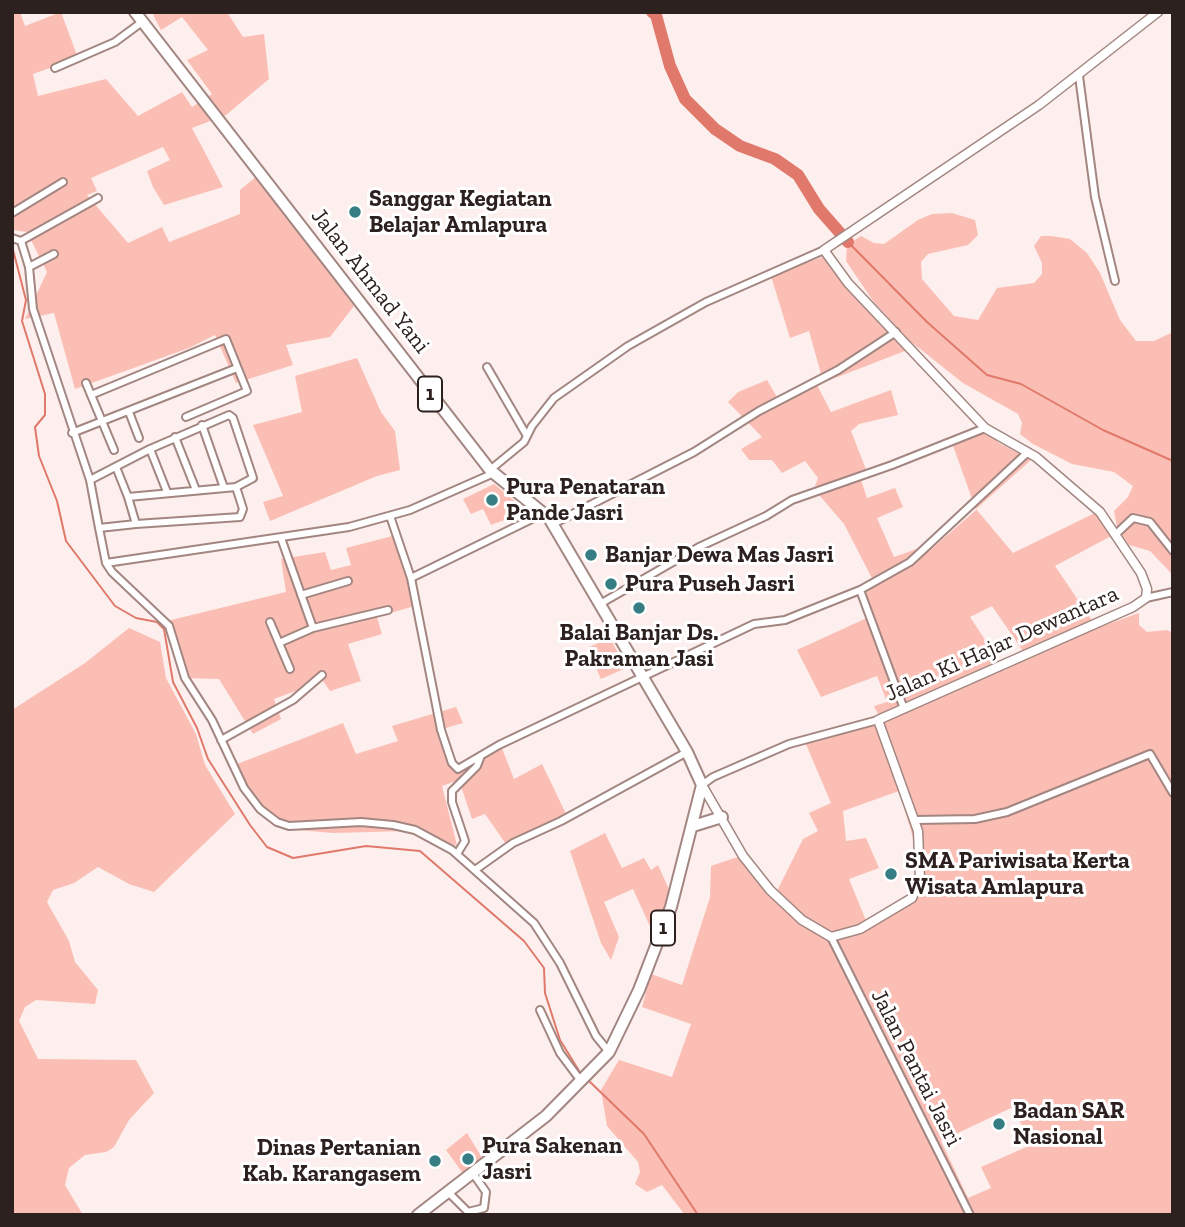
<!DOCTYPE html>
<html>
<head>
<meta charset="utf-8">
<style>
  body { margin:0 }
  #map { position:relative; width:1185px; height:1227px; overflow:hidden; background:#fdefed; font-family:"Zilla Slab",serif }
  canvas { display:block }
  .frame { position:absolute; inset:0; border:14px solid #2c211f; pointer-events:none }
</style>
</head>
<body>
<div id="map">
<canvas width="1185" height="1227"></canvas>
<div class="frame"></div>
</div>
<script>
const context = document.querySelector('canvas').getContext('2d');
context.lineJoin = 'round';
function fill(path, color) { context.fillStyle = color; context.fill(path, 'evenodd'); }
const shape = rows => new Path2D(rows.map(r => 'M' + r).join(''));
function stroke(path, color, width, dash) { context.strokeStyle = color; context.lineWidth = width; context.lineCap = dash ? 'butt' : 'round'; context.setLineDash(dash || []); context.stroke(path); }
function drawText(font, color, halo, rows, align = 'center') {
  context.font = font + ' "Zilla Slab",serif'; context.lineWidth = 6; context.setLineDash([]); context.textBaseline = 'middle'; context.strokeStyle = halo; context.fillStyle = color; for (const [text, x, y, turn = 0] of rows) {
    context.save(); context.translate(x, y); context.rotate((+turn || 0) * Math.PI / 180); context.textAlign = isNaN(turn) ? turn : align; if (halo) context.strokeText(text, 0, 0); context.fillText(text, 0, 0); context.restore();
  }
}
const green = shape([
  [20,12,25,26,61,12,78,58,33,74,38,96,106,79,138,116,182,92,192,107,212,94,187,60,208,50,182,17,161,30,153,15,157,12,227,12,243,37,264,34,269,79,226,115,192,128,223,187,164,205,153,187,147,171,170,160,163,147,91,178,97,191,87,195,128,243,162,227,169,242,240,214,240,190,257,176,354,306,330,337,286,345,293,365,236,383,215,335,189,348,75,389,54,313,25,319,47,272,27,232,12,230,12,15],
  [952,213,975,220,978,235,968,245,928,254,921,262,922,279,954,316,978,320,997,288,1034,283,1042,274,1042,263,1034,246,1041,236,1051,236,1070,239,1087,253,1100,273,1120,320,1136,341,1154,341,1173,332,1173,575,1150,551,1129,545,1117,527,1114,511,1128,497,1133,486,1114,472,1072,464,1033,444,1020,434,1022,423,1018,414,963,383,910,341,873,301,846,261,847,245,861,236,874,243,884,244,918,220,932,214],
  [825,256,910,349,817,385,831,412,891,390,898,415,859,424,851,431,869,477,861,480,867,498,895,488,903,507,877,518,894,557,922,547,928,552,976,510,951,440,983,428,999,443,1031,460,976,509,1013,553,1097,512,1113,535,1055,566,1097,628,1139,613,1139,625,1147,632,1167,630,1173,633,1173,1215,685,1215,662,1185,647,1192,635,1184,640,1172,638,1162,607,1126,601,1090,619,1060,672,1077,691,1024,642,1007,651,974,682,985,710,897,711,866,746,854,776,893,803,839,818,831,809,813,831,803,805,742,881,720,874,706,887,702,877,676,821,697,797,650,869,617,855,590,874,582,844,524,814,489,818,478,805,461,782,473,772,460,749,460,741,449,762,437,728,402,738,392,767,380,778,399,821,374,809,331,790,338,771,276],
  [992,606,1027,657,1005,670,970,617],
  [899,791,917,851,918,889,900,905,867,923,849,879,879,868,866,838,846,841,843,811],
  [1013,1107,1031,1145,981,1167,991,1188,968,1198,941,1141],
  [357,358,381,412,395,431,400,470,377,476,270,521,263,502,283,496,253,425,302,412,295,376],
  [494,484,521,506,505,513,507,519,491,525,483,509,471,514,463,499],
  [400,534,418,605,377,617,382,634,348,644,361,681,330,691,323,681,274,699,281,719,253,734,219,679,184,678,174,638,163,622,286,592,281,559,325,552,331,570,351,565,346,548],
  [129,628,160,642,166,678,196,734,205,765,235,814,154,892,129,884,98,867,74,883,53,890,47,902,69,941,75,962,98,990,95,1004,36,1000,25,1007,19,1021,38,1059,136,1060,154,1093,129,1120,114,1147,106,1152,85,1155,69,1168,65,1185,83,1215,12,1215,12,710,85,663],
  [610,638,626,668,601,679,587,648],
  [456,707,463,723,442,729,456,767,501,746,514,779,542,764,569,820,558,828,506,844,485,814,472,819,459,780,442,786,457,845,436,844,407,831,333,833,286,829,258,809,232,766,343,723,356,754,398,741,392,726],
  [605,833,622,868,644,858,651,870,658,865,673,898,663,935,653,933,633,889,604,902,619,937,611,960,601,943,570,851],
  [467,1133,489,1169,470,1183,446,1150]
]);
const stream = shape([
  [848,242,927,322,987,375,1021,384,1103,430,1173,461],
  [12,246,26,300,22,321,45,394,45,415,35,427,39,456,57,501,66,541,115,606,136,618,157,622,164,629,173,682,197,728,208,759,250,825,267,847,293,858,366,846,420,851,524,941,544,968,545,993,560,1040,581,1074],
  [588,1080,644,1134,698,1215]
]);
const river = shape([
  [652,12,656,15,670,66,685,99,715,129,740,146,775,159,798,175,819,209,848,242]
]);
const minor = shape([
  [55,68,115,42,142,22],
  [1079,76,1095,197,1115,281],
  [12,213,63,182],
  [12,238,21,241,29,267,33,309,90,480,99,528,136,524,128,497,236,487,253,478,233,418,229,415,150,449,90,480],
  [21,241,98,198],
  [29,267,54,254],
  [487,367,527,436],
  [86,383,114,450],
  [91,395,226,339,247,391,186,417],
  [129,412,139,438],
  [202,425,224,488],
  [72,433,237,368],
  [175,437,196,490],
  [150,449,167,492],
  [116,467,128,497],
  [490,470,524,442,532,426,554,398,628,346,706,302,824,250],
  [390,516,411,578,441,730,452,763,458,769,499,745,754,624,785,620,860,590,910,562,1028,452],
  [136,524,240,517,243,509,236,487],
  [553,524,694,452,759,411,838,370,896,332],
  [99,528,106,563,112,572,169,626,185,678,212,720,244,788,260,809,277,822,289,826,361,822,393,825,415,830,452,850,534,923,560,963,596,1036,609,1052],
  [1115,535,1133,518,1150,522,1173,551],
  [281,538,313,628],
  [106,563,349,527,410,510,494,473],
  [411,578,544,513],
  [860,590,904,709],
  [301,595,348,581],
  [1146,598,1173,592],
  [600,604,699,547,766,516,792,500,892,465,985,428],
  [270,622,290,669],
  [279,643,313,628,388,610],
  [221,740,293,700,322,675],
  [702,785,713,777,789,744,878,720],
  [915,820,975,819,1007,812,1150,754,1173,793],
  [457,854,465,841,452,802,452,791,477,766,480,758],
  [475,870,513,843,561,821,687,752],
  [831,937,970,1215],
  [540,1010,560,1053,581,1081],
  [448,1192,468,1212,484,1208,486,1192,472,1172]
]);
const tertiary = shape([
  [702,785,743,856,770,890,802,920,831,937,860,929,912,898,920,880,918,831,878,720,1133,607,1146,598,1147,589,1141,573,1100,512,1036,457,985,428,848,283,824,250,1039,105,1158,12]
]);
const trunk = shape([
  [135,12,490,470,549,518,687,752,702,785,671,907,639,990,609,1052,546,1116,418,1215],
  [693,826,722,817]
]);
const markers = [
  [355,212,7,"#367e83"],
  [492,500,7,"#367e83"],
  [591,555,7,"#367e83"],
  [611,584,7,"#367e83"],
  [639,608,7,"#367e83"],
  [891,874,7,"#367e83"],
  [999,1124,7,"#367e83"],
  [468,1159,7,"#367e83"],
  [435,1161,7,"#367e83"]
];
const shields = [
  [430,394,24],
  [663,928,24]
];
const shieldNames = [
  ["1",430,394],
  ["1",663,928]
];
const poiNames = [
  ["Sanggar Kegiatan",369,199],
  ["Belajar Amlapura",369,225],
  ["Pura Penataran",506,487],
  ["Pande Jasri",506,513],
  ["Banjar Dewa Mas Jasri",605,555],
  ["Pura Puseh Jasri",625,584],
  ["Balai Banjar Ds.",639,633,"center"],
  ["Pakraman Jasi",639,659,"center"],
  ["SMA Pariwisata Kerta",905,861],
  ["Wisata Amlapura",905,887],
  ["Badan SAR",1013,1111],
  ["Nasional",1013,1137],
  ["Pura Sakenan",482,1146],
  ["Jasri",482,1172],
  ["Dinas Pertanian",421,1148,"right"],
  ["Kab. Karangasem",421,1174,"right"]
];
const streetNames = [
  ["Jalan Ahmad Yani",370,281,52],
  ["Jalan Ki Hajar Dewantara",1002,644,-24],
  ["Jalan Pantai Jasri",916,1068,63]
];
fill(green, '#fbbeb4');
stroke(stream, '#e0796b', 2);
stroke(river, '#e0796b', 12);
stroke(minor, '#a38681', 10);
stroke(tertiary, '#a38681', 11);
stroke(trunk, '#a38681', 14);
stroke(minor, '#fff', 6);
stroke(tertiary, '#fff', 8);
stroke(trunk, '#fff', 10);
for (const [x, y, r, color] of markers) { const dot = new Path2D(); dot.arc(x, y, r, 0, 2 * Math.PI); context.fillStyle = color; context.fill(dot); stroke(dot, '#fff', 2.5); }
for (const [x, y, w] of shields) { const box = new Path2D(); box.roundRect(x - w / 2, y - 17.5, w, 35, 5); context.fillStyle = '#fff'; context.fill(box); stroke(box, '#2c211f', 2); }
drawText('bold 21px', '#2c211f', null, shieldNames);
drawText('bold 23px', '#2c211f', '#fff', poiNames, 'left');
drawText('23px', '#2c211f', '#fff', streetNames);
</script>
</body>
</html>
